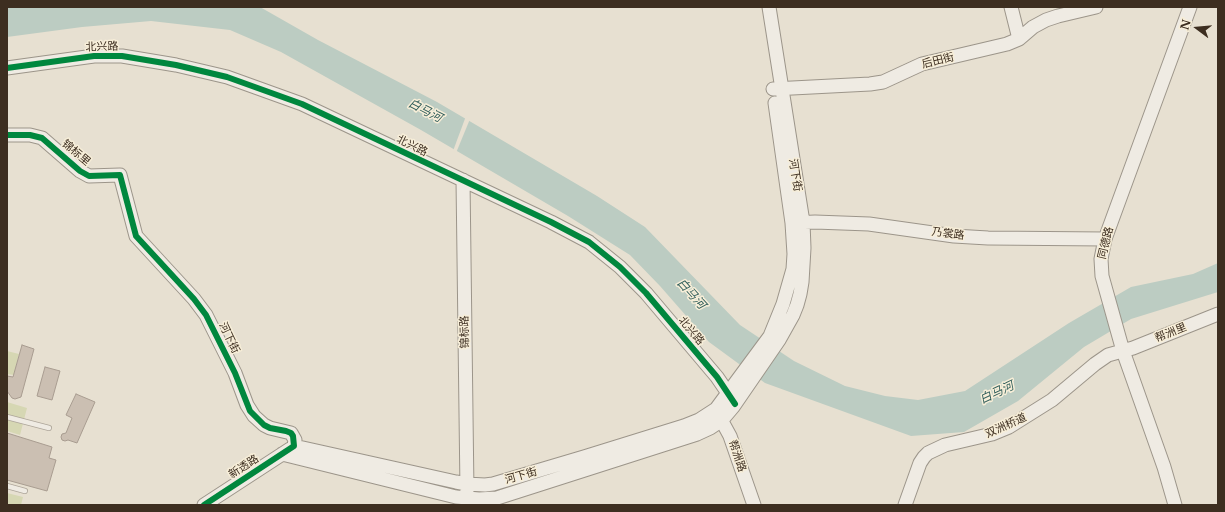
<!DOCTYPE html>
<html>
<head>
<meta charset="utf-8">
<style>
  body { margin:0 }
  #map { position:relative; width:1225px; height:512px; overflow:hidden; background:#e7e0d1; font-family:"Libre Baskerville",serif }
  canvas { display:block }
  .frame { position:absolute; inset:0; border:8px solid #3d2e20; pointer-events:none }
  .north { position:absolute; left:1177px; top:8px; width:40px; height:40px; -webkit-text-stroke:3px #f7eed8; paint-order:stroke; rotate:286deg; font-size:11px; font-weight:700; line-height:16px; text-align:center; color:#3d2e20 }
  .north::after { content:''; display:block; margin:auto; width:14px; height:18px; background:#3d2e20; clip-path:polygon(50% 0,100% 100%,50% 72%,0 100%) }
</style>
</head>
<body>
<div id="map">
<canvas width="1225" height="512"></canvas>
<div class="frame"></div>
<div class="north">N</div>
</div>
<script>
const context = document.querySelector('canvas').getContext('2d');
context.lineJoin = 'round';
function fill(path, color) { context.fillStyle = color; context.fill(path, 'evenodd'); }
const shape = rows => new Path2D(rows.map(r => 'M' + r).join(''));
function stroke(path, color, width, dash) { context.strokeStyle = color; context.lineWidth = width; context.lineCap = dash ? 'butt' : 'round'; context.setLineDash(dash || []); context.stroke(path); }
function drawText(font, color, halo, rows, align = 'center') {
  context.font = font + ' "Libre Baskerville","Noto Sans SC",serif'; context.lineWidth = 3; context.setLineDash([]); context.textBaseline = 'middle'; context.strokeStyle = halo; context.fillStyle = color; for (const [text, x, y, turn = 0] of rows) {
    context.save(); context.translate(x, y); context.rotate((+turn || 0) * Math.PI / 180); context.textAlign = isNaN(turn) ? turn : align; if (halo) context.strokeText(text, 0, 0); context.fillText(text, 0, 0); context.restore();
  }
}
const green = shape([
  [7,351,19,354,14,375,7,374],
  [7,402,27,408,20,435,7,431],
  [7,493,23,497,21,505,7,505]
]);
const water = shape([
  [7,7,260,7,318,40,437,102,597,196,645,227,740,325,794,361,845,386,885,396,918,400,965,391,1069,323,1131,287,1193,274,1218,263,1218,292,1131,319,1084,347,1018,401,964,432,911,436,765,383,709,342,660,286,630,255,568,216,421,130,281,52,230,30,151,21,82,27,7,37]
]);
const pier = shape([
  [466,116,470,119,456,153,453,151]
]);
const building = shape([
  [22,345,34,349,21,397,15,399,12,398,7,391,7,376,13,377,22,345],
  [45,367,60,371,52,400,37,396,45,367],
  [76,394,95,402,77,443,68,440,65,441,62,440,61,437,62,434,66,433,72,418,66,415,76,394],
  [7,433,52,447,49,458,56,460,47,491,7,480,7,433]
]);
const lane = shape([
  [7,417,49,428],
  [7,486,25,491]
]);
const secondary = shape([
  [1011,7,1019,39],
  [7,68,94,56,122,56,176,65,227,77,302,104,551,222,589,242,620,267,646,293,717,377,732,399],
  [773,89,870,84,883,82,922,64,1007,44,1019,39,1033,27,1046,20,1058,16,1096,7],
  [7,135,30,135,42,138,80,171,89,176,120,175,136,236,194,299,206,315,235,373,247,405,254,416,264,425,270,428,291,433,295,440,294,446],
  [463,180,467,491],
  [794,223,815,222,869,224,954,236,988,238,1105,239],
  [718,414,730,436,754,505],
  [294,446,456,482,467,484,485,485,493,484,584,457,684,426,699,420,716,409,770,336,783,304,793,269,794,254,792,223,775,103],
  [282,454,456,497,479,499,497,498,697,434,710,428,722,420,733,407,779,340,793,315,797,305,800,294,802,282,804,248,803,222,769,7],
  [204,505,290,449],
  [905,505,920,463,924,457,928,453,945,445,992,434,1009,427,1052,400,1095,364,1108,355,1133,348,1218,314],
  [1175,505,1164,467,1123,351,1102,276,1101,259,1105,239,1190,7]
]);
const cycleway = shape([
  [7,68,94,56,122,56,176,65,227,77,302,104,551,222,589,242,620,267,646,293,717,377,735,404],
  [7,135,30,135,42,138,80,171,89,176,120,175,136,236,194,299,206,315,235,373,250,411,264,425,270,428,286,431,291,433,293,436,294,446,204,505]
]);
const streetNames = [
  ["北兴路",102,47,-2],
  ["后田街",938,61,-14],
  ["北兴路",412,146,26],
  ["锦标里",76,153,40],
  ["河下街",795,175,81],
  ["乃裳路",948,234,7],
  ["同德路",1106,243,-76],
  ["北兴路",691,331,50],
  ["锦标路",465,332,-91],
  ["帮洲里",1171,333,-22],
  ["河下街",229,338,64],
  ["双洲桥道",1006,426,-24],
  ["帮洲路",737,456,71],
  ["新透路",244,467,-33],
  ["河下街",521,476,-16]
];
const waterNames = [
  ["白马河",425,111,27],
  ["白马河",691,294,48],
  ["白马河",997,393,-25]
];
fill(green, '#d6d7b3');
fill(water, '#bcccc2');
fill(pier, '#e7e0d1');
fill(building, '#cbbfb2');
stroke(building, '#a89c90', 1);
stroke(lane, '#ada599', 6);
stroke(secondary, '#9c958a', 15);
stroke(lane, '#efebe3', 4.5);
stroke(secondary, '#efebe3', 13);
stroke(cycleway, '#00873e', 6);
drawText('11px', '#3d2e20', '#f7eed8', streetNames);
drawText('italic 12px', '#2f5d5a', '#f7eed8', waterNames);
</script>
</body>
</html>
